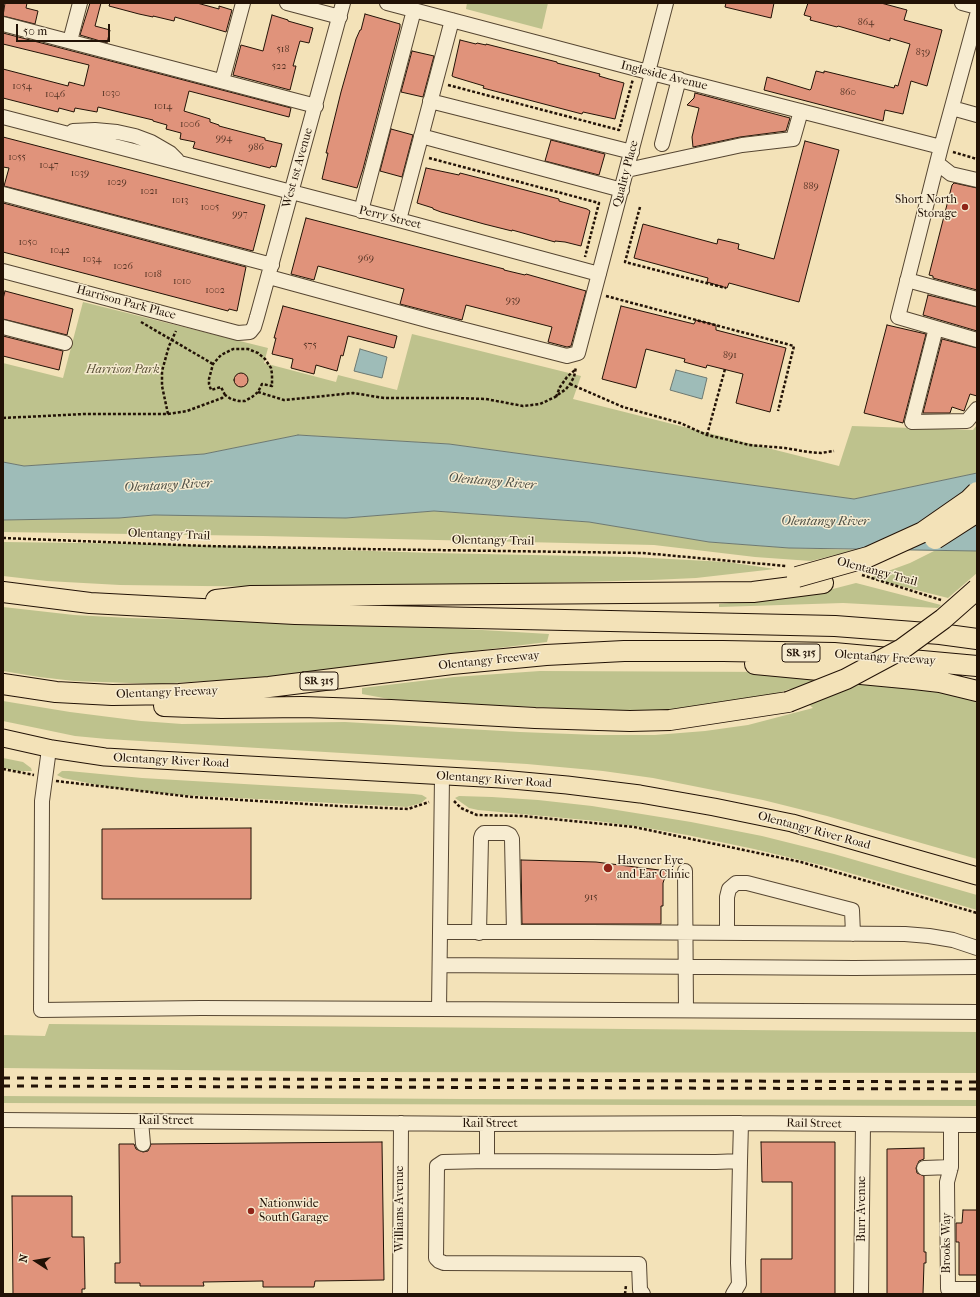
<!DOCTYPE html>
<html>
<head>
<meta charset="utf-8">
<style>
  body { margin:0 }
  #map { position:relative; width:980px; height:1297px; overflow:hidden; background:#f3e2b8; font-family:"IM FELL French Canon",serif }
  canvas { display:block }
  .frame { position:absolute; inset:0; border:4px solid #221206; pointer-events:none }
  .north { position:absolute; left:16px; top:1241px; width:40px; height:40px; -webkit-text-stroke:3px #f7ecd1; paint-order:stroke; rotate:282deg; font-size:11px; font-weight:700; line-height:16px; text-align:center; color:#221206 }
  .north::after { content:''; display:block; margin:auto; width:14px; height:18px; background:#221206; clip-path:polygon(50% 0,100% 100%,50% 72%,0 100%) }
  .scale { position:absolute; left:16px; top:24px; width:94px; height:18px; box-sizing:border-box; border:2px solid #221206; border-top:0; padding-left:5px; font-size:12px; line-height:14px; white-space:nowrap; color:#221206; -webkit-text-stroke:3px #f7ecd1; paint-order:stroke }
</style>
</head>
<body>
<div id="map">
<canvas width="980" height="1297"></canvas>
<div class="frame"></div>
<div class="north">N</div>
<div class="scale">50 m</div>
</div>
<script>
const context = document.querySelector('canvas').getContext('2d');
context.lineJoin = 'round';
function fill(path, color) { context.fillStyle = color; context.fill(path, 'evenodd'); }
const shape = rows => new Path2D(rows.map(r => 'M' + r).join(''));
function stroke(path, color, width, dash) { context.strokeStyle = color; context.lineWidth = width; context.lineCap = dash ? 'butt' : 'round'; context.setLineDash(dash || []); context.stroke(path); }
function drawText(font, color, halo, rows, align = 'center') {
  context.font = font + ' "IM FELL French Canon",serif'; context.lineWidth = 3; context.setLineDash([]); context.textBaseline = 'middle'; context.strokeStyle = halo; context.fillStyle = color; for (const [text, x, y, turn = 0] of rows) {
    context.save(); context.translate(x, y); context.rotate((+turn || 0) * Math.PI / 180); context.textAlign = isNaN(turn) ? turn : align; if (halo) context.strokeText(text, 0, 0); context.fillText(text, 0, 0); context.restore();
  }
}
const green = shape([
  [467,3,548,3,542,29,466,9],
  [83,302,268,348,264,363,336,382,338,375,397,390,412,334,581,376,573,399,839,466,852,426,973,430,977,425,977,473,854,499,449,444,298,435,204,454,24,466,3,462,3,363,63,378],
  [434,511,589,522,709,542,789,548,855,550,811,561,755,557,654,545,263,536,3,532,3,520,119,518,154,515,346,518],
  [3,542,160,544,433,553,632,557,727,562,775,569,696,578,652,580,367,588,120,585,47,581,3,576],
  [934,551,977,551,977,573,948,598,869,578,910,563],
  [856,583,941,605,938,608,843,603,719,607,719,604,776,599,825,591],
  [3,607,74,615,130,618,415,626,549,634,547,642,257,678,157,684,74,681,39,677,3,671],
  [540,671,777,672,900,682,977,699,977,859,827,816,763,800,653,778,603,771,527,764,107,739,75,736,3,721,3,701,70,712,141,721,182,724,345,722,520,732,597,735,655,735,705,731,748,725,813,708,790,689,761,699,676,710,626,711,445,703,389,699,362,694,362,688,454,677],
  [3,758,23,762,31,768,32,771,17,771,3,768],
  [62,771,69,771,142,778,414,794,422,795,427,798,421,803,407,807,182,795,108,787,63,778,57,775],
  [459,796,492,797,538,800,592,806,691,822,762,836,834,854,977,895,977,910,829,867,754,849,687,835,635,826,596,821,478,810,469,808,455,798],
  [49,1024,977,1032,977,1073,361,1072,3,1068,3,1035,45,1036],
  [3,1096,462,1099,977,1100,977,1106,3,1103]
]);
const water = shape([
  [360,349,387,357,382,378,354,371,360,349],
  [676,370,707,378,702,399,670,390,676,370],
  [298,435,449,444,854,499,977,473,977,551,789,548,709,542,589,522,434,511,346,518,154,515,119,518,3,520,3,462,24,466,204,454,298,435]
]);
const building = shape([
  [5,3,27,3,26,8,38,11,35,24,3,16,5,3],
  [90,3,101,3,95,26,110,30,107,43,80,35,90,3],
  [110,3,197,3,219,9,219,6,232,10,226,32,175,17,174,21,153,16,153,17,139,14,109,6,110,3],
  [726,3,774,3,771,18,725,7,726,3],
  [808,3,881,3,907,10,904,20,942,30,927,86,911,81,903,114,885,110,883,121,764,90,767,77,810,90,811,89,816,71,824,73,824,71,894,88,895,85,898,86,910,44,890,38,890,41,838,26,837,27,810,20,811,17,804,15,808,3],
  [365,14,400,24,400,27,363,169,357,188,322,179,328,153,326,153,341,92,356,39,360,30,361,30,365,14],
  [272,15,288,20,288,21,313,28,309,43,300,41,293,66,296,66,290,90,233,75,241,45,263,51,272,15],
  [3,33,291,108,289,117,189,91,184,111,210,119,210,122,219,125,219,126,265,138,265,140,282,144,276,167,271,166,270,168,193,148,195,142,180,139,181,133,166,129,167,125,153,121,153,120,98,107,97,112,75,108,74,112,59,108,58,112,3,98,3,69,68,86,69,82,84,86,89,65,3,44,3,33],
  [460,40,476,44,477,43,486,45,486,44,557,62,557,63,600,74,599,76,609,79,624,83,615,119,583,112,582,114,483,88,484,86,454,77,452,76,460,40],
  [412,51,434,56,423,97,401,92,412,51],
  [695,93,790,118,786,131,740,137,693,147,692,137,699,108,687,105,694,98,695,93],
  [391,129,413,135,402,177,380,171,391,129],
  [3,137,265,205,253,251,4,186,9,168,3,167,3,137],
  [551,140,605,154,599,175,545,161,551,140],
  [805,141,839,150,799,302,729,283,727,288,707,282,708,278,634,258,643,224,717,244,718,239,739,244,738,249,774,259,805,141],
  [426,168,459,175,460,173,495,182,559,199,559,201,587,209,590,211,581,246,565,242,555,241,555,242,512,230,512,231,484,224,441,212,433,209,433,208,417,203,426,168],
  [954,183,977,188,977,290,933,278,933,276,929,275,952,185,954,183],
  [3,203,246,267,237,311,229,309,228,311,3,252,3,203],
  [306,218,504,269,504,270,525,275,526,274,586,291,571,346,567,347,548,342,552,327,466,305,462,320,427,311,400,304,404,289,318,266,314,280,291,274,306,218],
  [5,291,73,309,67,335,3,319,3,299,5,291],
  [928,295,977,307,977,331,923,315,928,295],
  [283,306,397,336,394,348,348,336,343,356,341,355,337,371,316,365,314,374,291,368,293,359,272,354,276,338,274,338,283,306],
  [621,306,694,324,696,320,716,325,716,330,786,348,770,412,736,403,743,374,707,365,706,368,684,362,685,359,646,349,636,388,602,379,621,306],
  [887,325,926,334,903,423,864,413,887,325],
  [3,336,63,351,59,370,3,356,3,336],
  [942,339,977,348,977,396,970,394,964,411,952,407,950,413,923,413,942,339],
  '234 380a7 7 0 1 1 14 0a7 7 0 1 1-14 0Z',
  [251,828,251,899,102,899,102,829,251,828],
  [521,860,596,862,667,871,663,883,663,906,661,906,661,924,522,924,521,860],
  [382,1142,384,1280,315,1281,314,1287,263,1287,263,1281,203,1282,204,1286,140,1286,140,1283,115,1283,115,1263,120,1263,119,1144,134,1144,136,1149,143,1152,148,1151,151,1144,382,1142],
  [761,1142,835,1142,835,1294,761,1294,761,1259,792,1259,792,1182,762,1182,761,1142],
  [924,1148,924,1159,919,1161,916,1168,917,1173,924,1176,924,1252,926,1252,926,1263,924,1263,923,1294,887,1294,887,1149,924,1148],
  [12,1196,72,1196,72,1237,84,1237,85,1289,82,1289,82,1294,13,1294,12,1196],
  [963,1210,977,1210,977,1275,959,1275,959,1242,956,1242,956,1223,962,1223,963,1210]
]);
const path = shape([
  [448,85,619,130,633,79],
  [953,152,977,159],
  [429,158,599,203,585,257],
  [640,207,625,262,726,288],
  [606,296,794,346,778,411],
  [141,322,213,364],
  [570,384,623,407,680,423,707,435,729,440,749,445,785,448,808,452,821,453,834,451],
  [258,392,284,400,353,393,384,398,456,398,486,399,523,406,540,404,555,397,566,389,570,384,574,377,576,367],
  [556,397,560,387,567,377,576,369],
  [168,414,162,386,162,371,169,346,176,331],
  [3,418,85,414,168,414,187,411,222,398,225,395,231,399,239,401,245,401,252,397,258,392,262,384,272,386,272,374,271,368,265,359,258,353,248,349,233,349,221,355,213,364,209,379,209,384,211,390,221,387,225,395],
  [707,435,725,369],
  [3,538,206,546,362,549,643,553,786,566],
  [862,575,941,600],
  [3,769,34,775],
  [56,781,192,797,339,806,408,809,429,802],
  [454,801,461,808,477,815,522,816,634,827,801,862,977,913],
  [625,1294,626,1285]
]);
const minor = shape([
  [287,3,340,17],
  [387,3,648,72,941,147],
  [962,3,977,7],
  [977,15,941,147,898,317,977,340],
  [3,24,316,106],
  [70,41,80,3],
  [648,72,666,3],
  [222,81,243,3],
  [430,101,632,152],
  [952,108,977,115],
  [3,117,399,220,599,274],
  [73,131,95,130,117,132,135,136,151,142,170,153,177,160],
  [421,136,622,190],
  [662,144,679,79],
  [937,163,951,174,977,180],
  [627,170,742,145,793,139,801,111],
  [3,194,272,265],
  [361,211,414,10],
  [399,220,452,20],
  [3,271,238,333,250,332,254,327,257,317,343,3],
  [269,277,434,322,567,356,578,353,652,73],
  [907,280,977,299],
  [3,327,65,343],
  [936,328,912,422,967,421,977,409],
  [49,749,42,801,41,1010,201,1008,439,1009],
  [442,777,439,1009,977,1012],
  [685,871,686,1010],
  [440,932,590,932,905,934,929,936,953,940,977,948],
  [479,933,481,838,482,835,484,833,506,833,510,835,512,839,514,932],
  [727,933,727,897,729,889,736,883,747,883,852,910,853,934],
  [440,965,854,968,977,967],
  [3,1120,487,1124,741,1123,977,1125],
  [141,1121,143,1144],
  [487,1124,487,1161,716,1162,740,1161,741,1123],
  [951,1125,951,1167,947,1182,948,1289,977,1289],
  [487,1161,443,1162,437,1166,436,1258,439,1261,444,1263,639,1264,640,1290,643,1294],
  [924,1168,951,1167],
  [400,1294,401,1123],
  [733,1294,739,1284,738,1263,740,1161],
  [861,1294,863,1124]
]);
const major = shape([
  [3,738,52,749,105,757,501,779,567,785,640,794,714,807,792,823,977,876]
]);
const highway = shape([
  [3,592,90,603,295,614,835,626,940,634,977,639],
  [216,600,251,596,753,592,823,583],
  [755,664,914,679,940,682,977,691],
  [3,684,56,692,112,695,179,694,269,687,452,664,546,655,624,651,723,651,834,653,977,666],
  [164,706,221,708,303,707,391,710,535,718,630,721,670,720,788,702]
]);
const rail = shape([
  [3,1078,977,1082],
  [3,1086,977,1089]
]);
const highwayBridge = shape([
  [935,539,977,512],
  [797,577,868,557,923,532,969,500,977,492],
  [788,702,846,679,902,649,943,619,977,589]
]);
const markers = [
  [965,207,4,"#8f2418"],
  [608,868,5,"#8f2418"],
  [251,1211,4,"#8f2418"]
];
const numberNames = [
  ["864",866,23],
  ["518",283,50],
  ["839",923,53],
  ["522",279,67],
  ["1054",22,87],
  ["860",848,93],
  ["1030",111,94],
  ["1046",55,95],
  ["1014",163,107],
  ["1006",190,125],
  ["994",224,139],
  ["986",256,148],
  ["1055",17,158],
  ["1047",49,166],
  ["1039",80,174],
  ["1029",117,183],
  ["889",811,187],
  ["1021",149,192],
  ["1013",180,201],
  ["1005",210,208],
  ["997",240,215],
  ["1050",28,243],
  ["1042",60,251],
  ["969",366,259],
  ["1034",92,260],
  ["1026",123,267],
  ["1018",153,275],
  ["1010",182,282],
  ["1002",215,291],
  ["939",513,301],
  ["575",310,346],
  ["891",730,356],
  ["915",591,898]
];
const shields = [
  [801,653,38],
  [319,681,38]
];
const shieldNames = [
  ["SR 315",801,653],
  ["SR 315",319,681]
];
const streetNames = [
  ["Ingleside Avenue",664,76,14],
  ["West 1st Avenue",298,168,-74],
  ["Quality Place",626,174,-75],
  ["Perry Street",390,218,14],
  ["Harrison Park Place",126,303,15],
  ["Olentangy Trail",169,535,2],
  ["Olentangy Trail",493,541,1],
  ["Olentangy Trail",877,572,15],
  ["Olentangy Freeway",885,658,4],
  ["Olentangy Freeway",489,661,-6],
  ["Olentangy Freeway",167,693,-2],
  ["Olentangy River Road",171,761,3],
  ["Olentangy River Road",494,780,4],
  ["Olentangy River Road",814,831,15],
  ["Rail Street",166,1121],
  ["Rail Street",490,1124],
  ["Rail Street",814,1124,1],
  ["Williams Avenue",400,1209,-90],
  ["Burr Avenue",862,1209,-90],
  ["Brooks Way",947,1243,-90]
];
const poiNames = [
  ["Short North",957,200,"right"],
  ["Storage",957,214,"right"],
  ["Havener Eye",617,861],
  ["and Ear Clinic",617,875],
  ["Nationwide",259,1204],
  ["South Garage",259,1218]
];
const parkNames = [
  ["Harrison Park",123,370]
];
const waterNames = [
  ["Olentangy River",492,482,5],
  ["Olentangy River",168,486,-3],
  ["Olentangy River",825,522]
];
fill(green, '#bec28d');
fill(water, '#9ebcb8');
stroke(water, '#6c7871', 1);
fill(building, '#e0937b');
stroke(building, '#221206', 1);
stroke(minor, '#564632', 16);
stroke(major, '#221206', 19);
stroke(highway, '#221206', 22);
stroke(path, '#221206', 2.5, [3, 2]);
stroke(minor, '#f7ecd1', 14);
stroke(major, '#f3e2b8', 17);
stroke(highway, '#f3e2b8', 20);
stroke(rail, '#221206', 3, [7, 7]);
stroke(highwayBridge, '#221206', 22, []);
stroke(highwayBridge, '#f3e2b8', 20);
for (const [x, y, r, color] of markers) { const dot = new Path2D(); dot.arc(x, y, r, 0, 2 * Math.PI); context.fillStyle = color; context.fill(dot); stroke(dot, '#f7ecd1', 1.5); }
drawText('10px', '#523223', null, numberNames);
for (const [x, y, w] of shields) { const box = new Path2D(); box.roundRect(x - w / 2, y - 9, w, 18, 3); context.fillStyle = '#f7ecd1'; context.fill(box); stroke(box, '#221206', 1); }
drawText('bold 11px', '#221206', null, shieldNames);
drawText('12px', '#221206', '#f7ecd1', streetNames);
drawText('12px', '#221206', '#f7ecd1', poiNames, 'left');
drawText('italic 12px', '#595035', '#f7ecd1', parkNames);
drawText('italic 13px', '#4d4e44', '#f7ecd1', waterNames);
</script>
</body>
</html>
